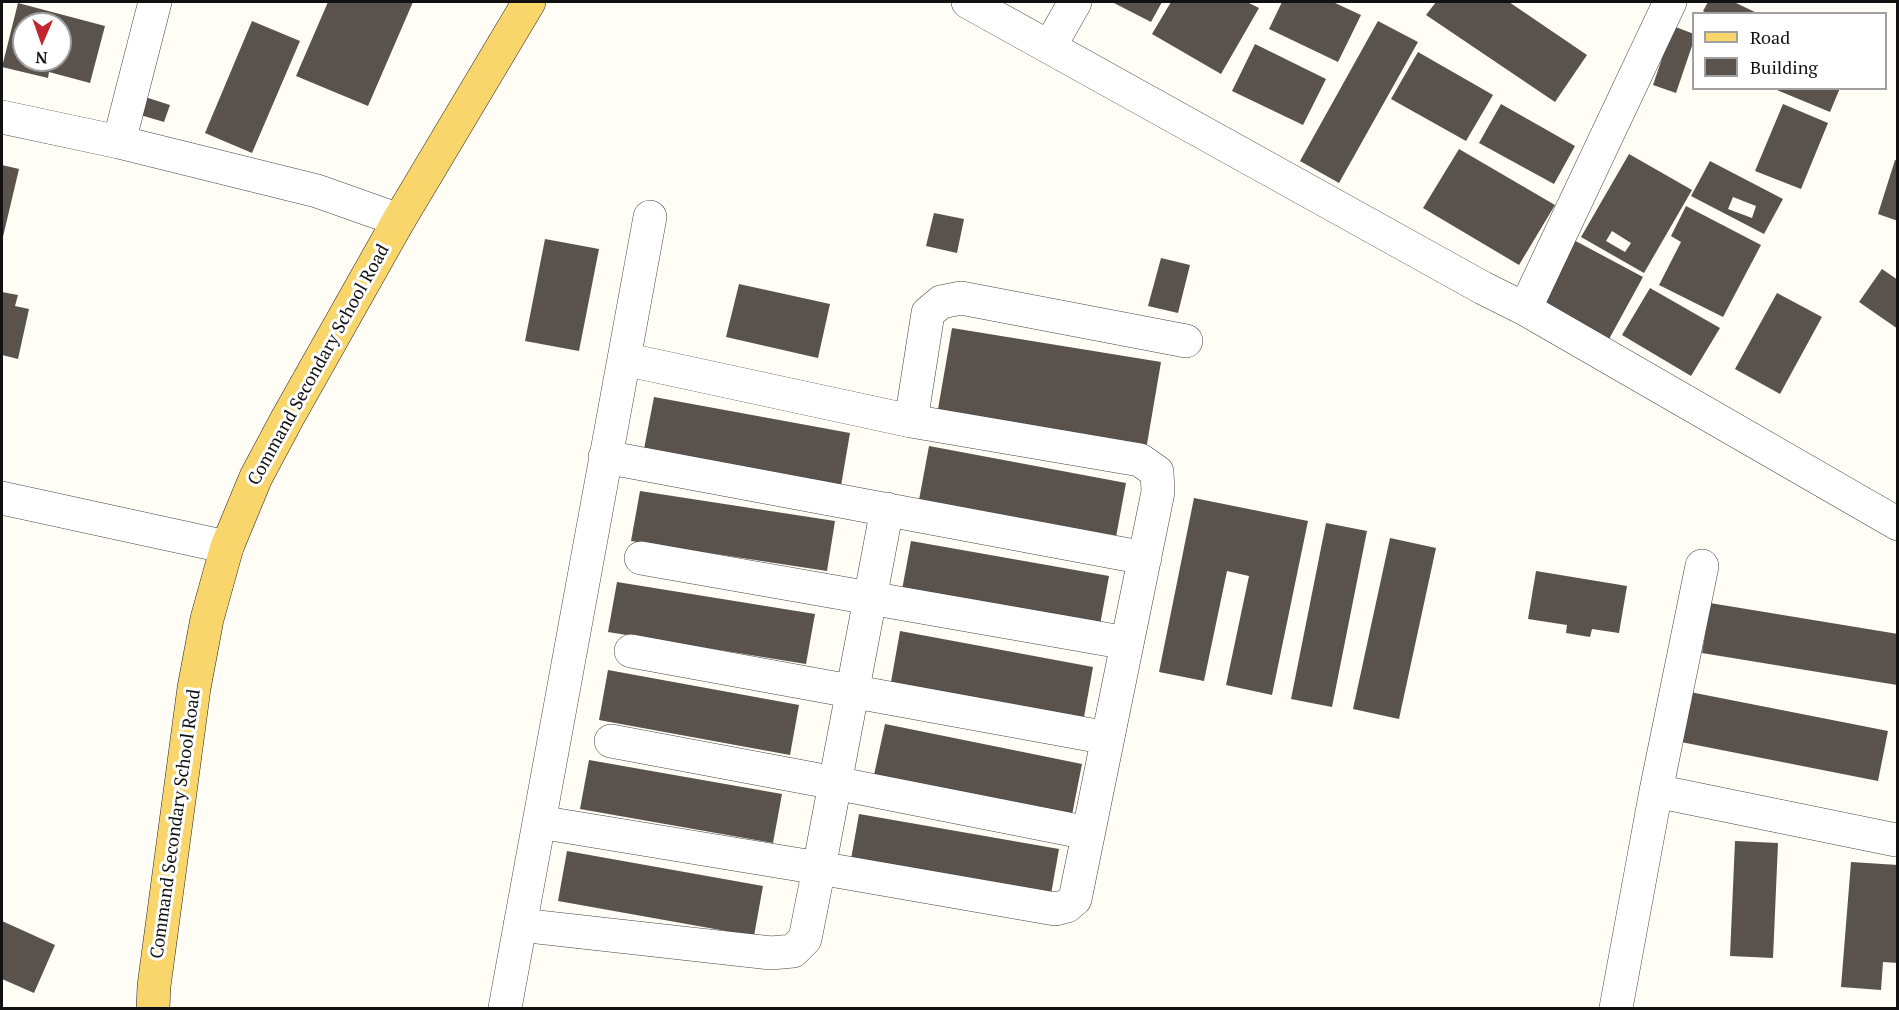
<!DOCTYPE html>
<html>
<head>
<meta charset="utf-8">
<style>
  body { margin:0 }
  #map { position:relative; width:1899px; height:1010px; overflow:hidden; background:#fffdf5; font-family:"PT Serif",serif }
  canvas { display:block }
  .frame { position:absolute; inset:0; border:3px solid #111; pointer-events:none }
  .legend { position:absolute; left:1692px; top:12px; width:195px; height:78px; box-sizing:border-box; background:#fff; border:2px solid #a0a0a0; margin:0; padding:8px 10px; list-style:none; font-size:18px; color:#111 }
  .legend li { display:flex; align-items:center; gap:12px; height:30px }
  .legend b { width:30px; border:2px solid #a0a0a0 }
  .north { position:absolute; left:12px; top:12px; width:60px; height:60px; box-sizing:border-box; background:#fff; border:2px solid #a0a0a0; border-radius:50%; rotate:182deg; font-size:16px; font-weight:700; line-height:24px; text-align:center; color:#111 }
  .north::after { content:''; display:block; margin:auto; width:21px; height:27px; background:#c4262e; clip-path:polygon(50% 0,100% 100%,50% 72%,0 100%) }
</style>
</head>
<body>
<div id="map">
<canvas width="1899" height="1010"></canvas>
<div class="frame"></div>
<ul class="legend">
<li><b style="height:8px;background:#f9d66b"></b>Road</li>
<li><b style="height:16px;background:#5a524d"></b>Building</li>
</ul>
<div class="north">N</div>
</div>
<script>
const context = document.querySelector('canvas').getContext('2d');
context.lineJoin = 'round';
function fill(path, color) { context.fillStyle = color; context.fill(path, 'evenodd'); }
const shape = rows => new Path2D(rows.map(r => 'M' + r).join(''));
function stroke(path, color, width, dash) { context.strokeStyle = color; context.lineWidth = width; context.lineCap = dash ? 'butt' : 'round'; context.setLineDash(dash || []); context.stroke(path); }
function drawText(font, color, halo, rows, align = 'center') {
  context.font = font + ' "PT Serif",serif'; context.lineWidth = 6; context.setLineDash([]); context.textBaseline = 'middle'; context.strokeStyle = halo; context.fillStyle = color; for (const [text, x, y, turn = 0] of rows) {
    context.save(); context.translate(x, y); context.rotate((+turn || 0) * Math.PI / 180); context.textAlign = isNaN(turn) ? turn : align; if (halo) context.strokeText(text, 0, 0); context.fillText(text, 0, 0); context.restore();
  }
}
const building = shape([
  [328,2,413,2,368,106,296,76],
  [1112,2,1162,2,1151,22],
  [1171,2,1247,2,1259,8,1221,74,1152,34],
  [1282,2,1333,2,1361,15,1338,62,1269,29],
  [1436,2,1509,2,1587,55,1555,102,1426,15],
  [1708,2,1734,2,1759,14,1708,14,1703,11],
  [18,3,105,26,90,83,49,72,48,78,2,67],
  [24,24,60,24,60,60,24,60],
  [252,21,300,41,252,153,205,133],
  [1378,21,1418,42,1339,183,1300,161],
  [1673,26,1694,34,1694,40,1676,93,1653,85],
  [1255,44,1326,79,1303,125,1232,91],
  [1418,52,1493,95,1466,141,1391,99],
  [1772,88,1840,88,1830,112],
  [142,96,170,105,164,122,137,114],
  [1501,104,1575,146,1554,184,1479,143],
  [1783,104,1828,123,1801,189,1755,171],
  [1459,149,1555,205,1519,265,1423,208],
  [1629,154,1692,190,1644,273,1581,237],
  [1612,231,1631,243,1625,252,1606,241],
  [1895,160,1898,161,1898,221,1878,214],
  [1710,161,1783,199,1764,234,1691,196],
  [1733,197,1756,206,1752,218,1728,209],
  [2,165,19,169,2,241],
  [1686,206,1761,245,1723,317,1659,285,1681,242,1671,236],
  [934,213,964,219,957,253,926,246],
  [1570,238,1643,277,1608,341,1535,302],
  [545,239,599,249,579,351,525,341],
  [1161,258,1190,265,1178,313,1148,306],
  [1882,269,1898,280,1898,329,1859,302],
  [739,284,830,304,818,358,726,337],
  [1650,288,1720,328,1691,376,1622,335],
  [2,292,18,295,15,306,29,309,18,359,2,355],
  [1777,293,1822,317,1780,394,1735,369],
  [952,328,1161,362,1146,450,937,415],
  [654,397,850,433,841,486,644,449],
  [929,446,1126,483,1116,537,919,500],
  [640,491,835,521,827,571,631,541],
  [1194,498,1308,521,1272,695,1226,685,1249,576,1227,571,1204,681,1159,672],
  [1326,523,1367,531,1332,707,1291,699],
  [1390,538,1436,548,1399,719,1353,709],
  [911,541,1109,576,1100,625,902,590],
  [1536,571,1627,586,1619,633,1592,629,1590,637,1566,633,1567,625,1528,619],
  [617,582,815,614,806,664,608,632],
  [1710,603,1898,634,1897,685,1702,653],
  [900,631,1093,667,1084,717,891,682],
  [608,670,799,705,790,755,599,720],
  [1690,692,1888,731,1878,781,1681,742],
  [885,724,1082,764,1072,815,874,775],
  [589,760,782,794,773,843,580,809],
  [859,814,1059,849,1050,900,850,865],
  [1735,841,1778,843,1773,958,1730,956],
  [567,851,763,886,754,936,558,901],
  [1851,862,1898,865,1898,963,1883,962,1881,990,1841,987],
  [2,921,55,945,34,993,2,979]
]);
const minor = shape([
  [968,2,1483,288,1525,309,1898,524],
  [1050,46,1075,2],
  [2,117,119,142,317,191,399,220],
  [119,142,155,2],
  [1525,309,1670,2],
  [911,421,928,313,941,302,961,298,1186,341],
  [605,457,1145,558],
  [2,498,227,547],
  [641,558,1127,643],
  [631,651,1108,738],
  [611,741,835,783,1088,833],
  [1656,791,1702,566],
  [539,822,819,868,887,509],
  [520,925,771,953,793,951,805,939,819,868,1055,909,1067,906,1075,899,1158,492,1157,472,1140,460,911,421,624,359],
  [505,1008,650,217],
  [1616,1008,1656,791,1896,840]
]);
const major = shape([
  [153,1008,154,986,194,688,207,619,227,547,256,477,288,417,399,220,529,2]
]);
const streetNames = [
  ["Command Secondary School Road",319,365,-61],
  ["Command Secondary School Road",176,824,-82]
];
fill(building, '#5a524d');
stroke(minor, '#444', 34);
stroke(major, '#222', 34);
stroke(minor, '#fff', 33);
stroke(major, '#f9d66b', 33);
drawText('18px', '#111', '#fff', streetNames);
</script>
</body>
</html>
